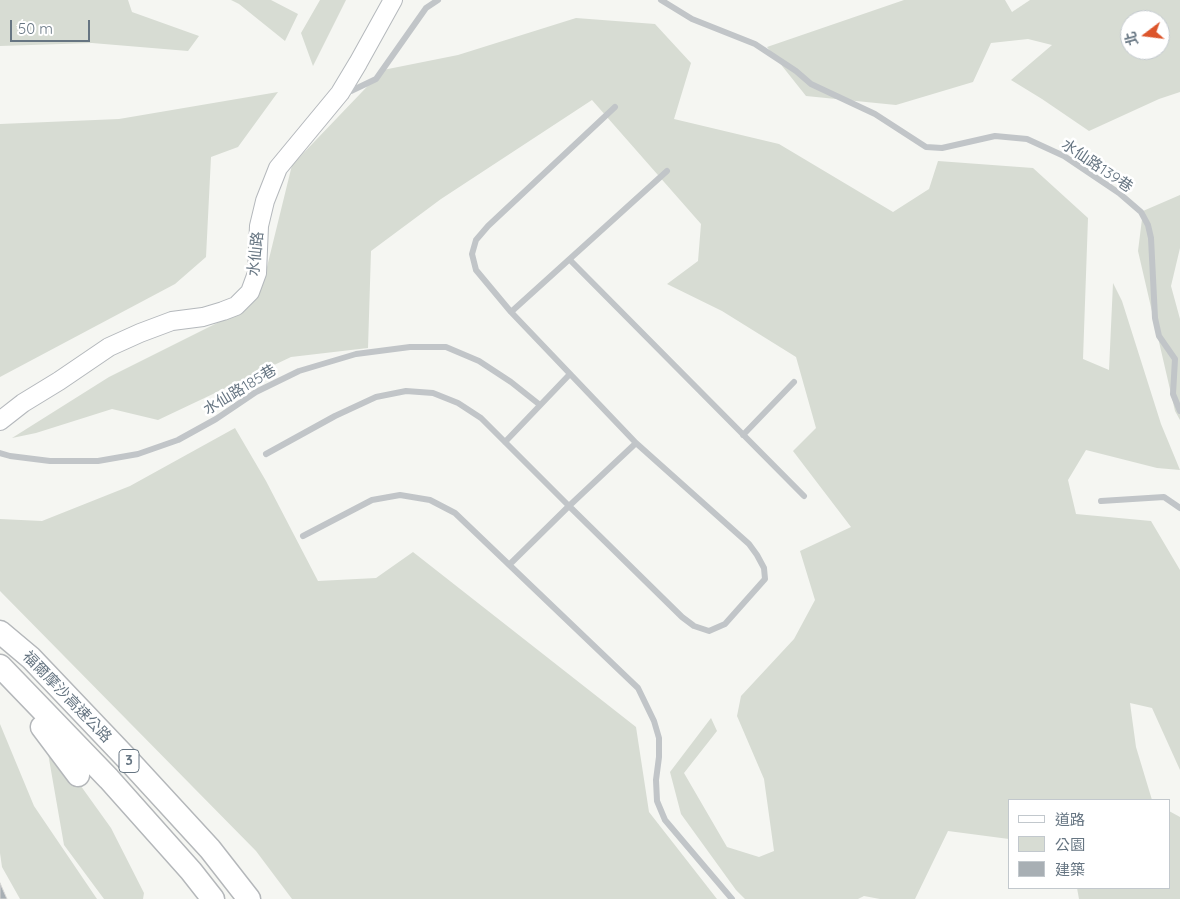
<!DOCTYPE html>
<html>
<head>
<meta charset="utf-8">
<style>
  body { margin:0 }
  #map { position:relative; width:1180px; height:899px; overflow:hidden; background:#f5f6f2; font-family:Quicksand,"Noto Sans TC",sans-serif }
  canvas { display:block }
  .legend { position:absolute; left:1008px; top:799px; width:162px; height:90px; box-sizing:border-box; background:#fff; border:1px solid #c2c8cd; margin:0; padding:6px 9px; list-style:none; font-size:15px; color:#667582 }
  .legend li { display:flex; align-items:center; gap:10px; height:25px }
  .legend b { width:25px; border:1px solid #c2c8cd }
  .north { position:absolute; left:1120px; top:10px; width:50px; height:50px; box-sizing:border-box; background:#fff; border:1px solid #c2c8cd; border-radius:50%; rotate:255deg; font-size:14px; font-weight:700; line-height:20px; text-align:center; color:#667582 }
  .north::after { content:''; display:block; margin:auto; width:18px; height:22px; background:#dc552b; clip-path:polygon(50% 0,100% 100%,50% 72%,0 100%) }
  .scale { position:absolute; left:10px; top:20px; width:80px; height:22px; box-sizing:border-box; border:2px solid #667582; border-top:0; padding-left:6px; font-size:15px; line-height:18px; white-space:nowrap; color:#667582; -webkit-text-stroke:4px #fff; paint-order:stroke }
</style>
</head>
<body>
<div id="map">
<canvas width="1180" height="899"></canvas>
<ul class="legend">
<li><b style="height:6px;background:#fff"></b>道路</li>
<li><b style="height:14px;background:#d7dcd3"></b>公園</li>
<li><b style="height:14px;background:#a8afb4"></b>建築</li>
</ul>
<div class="north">北</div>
<div class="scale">50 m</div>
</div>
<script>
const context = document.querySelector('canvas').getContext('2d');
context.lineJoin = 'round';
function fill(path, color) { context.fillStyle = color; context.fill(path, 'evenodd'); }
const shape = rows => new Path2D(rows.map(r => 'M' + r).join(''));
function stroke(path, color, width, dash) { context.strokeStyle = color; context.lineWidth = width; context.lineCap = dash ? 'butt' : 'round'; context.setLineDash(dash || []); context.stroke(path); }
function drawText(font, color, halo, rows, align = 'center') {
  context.font = font + ' Quicksand,"Noto Sans TC",sans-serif'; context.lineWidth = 5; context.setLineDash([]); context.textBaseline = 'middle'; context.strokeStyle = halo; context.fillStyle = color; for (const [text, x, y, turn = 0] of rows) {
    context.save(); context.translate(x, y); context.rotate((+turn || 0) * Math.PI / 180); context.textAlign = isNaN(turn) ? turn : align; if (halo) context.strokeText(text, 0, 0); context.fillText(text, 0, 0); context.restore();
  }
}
const green = shape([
  [0,0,128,0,132,12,199,36,188,51,92,43,0,46],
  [231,0,271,0,298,14,285,41,239,4],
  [320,0,346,0,313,66,301,33],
  [904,0,1005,0,1012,12,1030,0,1180,0,1180,92,1159,99,1089,131,1042,99,1011,80,1052,45,1028,39,991,43,973,82,896,105,806,96,767,47],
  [1130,20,1160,20,1160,50,1130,50],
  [576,18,655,24,691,63,674,119,779,144,893,212,929,189,938,161,1033,168,1088,218,1083,359,1109,370,1113,283,1122,301,1161,424,1180,470,1157,468,1086,450,1068,480,1076,514,1151,521,1180,570,1180,770,1152,708,1130,703,1136,747,1152,800,1009,800,1009,839,948,831,915,899,880,899,864,896,858,899,745,899,736,890,681,814,670,772,711,718,717,731,684,773,727,847,759,857,774,851,764,779,737,716,741,696,794,639,815,600,800,551,851,527,793,451,816,428,796,357,722,311,667,284,698,261,701,224,592,100,441,199,371,251,368,348,291,357,158,420,112,409,36,433,12,438,109,377,235,314,266,271,292,165,383,70,458,55],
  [278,92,238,147,211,157,206,257,175,284,0,377,0,124,119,119],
  [1180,195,1180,248,1171,286,1180,319,1180,420,1175,411,1138,251,1143,211],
  [235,428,266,481,318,581,376,578,413,552,636,727,649,812,717,899,292,899,256,851,0,591,0,519,42,521,130,486],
  [0,724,34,806,97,899,20,899,2,867,0,853],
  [45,736,111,828,144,893,143,899,104,899,64,845],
  [1169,811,1180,817,1180,899,1079,899,1077,888,1169,888]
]);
const building = shape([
  [0,883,7,899,0,899,0,883]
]);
const lane = shape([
  [661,0,692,19,755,44,796,71,811,84,875,114,926,147,942,148,995,136,1027,139,1064,156,1119,193,1141,212,1148,225,1151,238,1155,318,1159,336,1175,359,1173,394,1180,411],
  [343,92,351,91,376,79,426,8,438,0],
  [570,260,804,496],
  [511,312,667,171],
  [743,435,794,382],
  [505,442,570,374],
  [0,453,10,456,50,461,98,461,138,454,178,440,216,419,256,392,299,371,356,354,410,347,446,347,479,361,511,382,540,405],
  [266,454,335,416,376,397,406,391,433,393,458,403,481,418,569,506,636,443],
  [1101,501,1164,497,1180,508],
  [303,536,372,500,400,495,430,500,455,513,638,688,654,721,659,738,659,757,656,780,657,801,665,820,732,899],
  [509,565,569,506,682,617,694,626,709,631,725,624,765,579,764,568,757,555,749,544,636,443,511,312,476,270,472,254,476,240,488,226,615,107]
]);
const secondary = shape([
  [0,421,23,403,59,381,109,347,140,333,172,321,203,317,223,311,236,306,250,292,257,273,259,226,265,201,278,168,340,93,358,63,393,0]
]);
const highway = shape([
  [0,632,31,658,131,763,210,849,249,899],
  [0,666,109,779,191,871,213,899],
  [42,727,78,775]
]);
const shields = [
  [129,761,20]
];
const shieldNames = [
  ["3",129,761]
];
const streetNames = [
  ["水仙路139巷",1097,166,34],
  ["水仙路",256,254,-84],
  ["水仙路185巷",240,390,-31],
  ["福爾摩沙高速公路",67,697,46]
];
fill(green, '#d7dcd3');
fill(building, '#a8afb4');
stroke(building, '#d7d7d5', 1);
stroke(secondary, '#b4b8bc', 20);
stroke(highway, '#b4b7ba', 25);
stroke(lane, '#c1c5c8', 6);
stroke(secondary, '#fff', 18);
stroke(highway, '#fff', 22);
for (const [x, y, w] of shields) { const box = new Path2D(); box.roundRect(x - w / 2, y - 11.5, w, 23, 4); context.fillStyle = '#fff'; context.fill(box); stroke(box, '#667582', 1); }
drawText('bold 14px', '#667582', null, shieldNames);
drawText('15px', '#667582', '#fff', streetNames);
</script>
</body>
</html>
